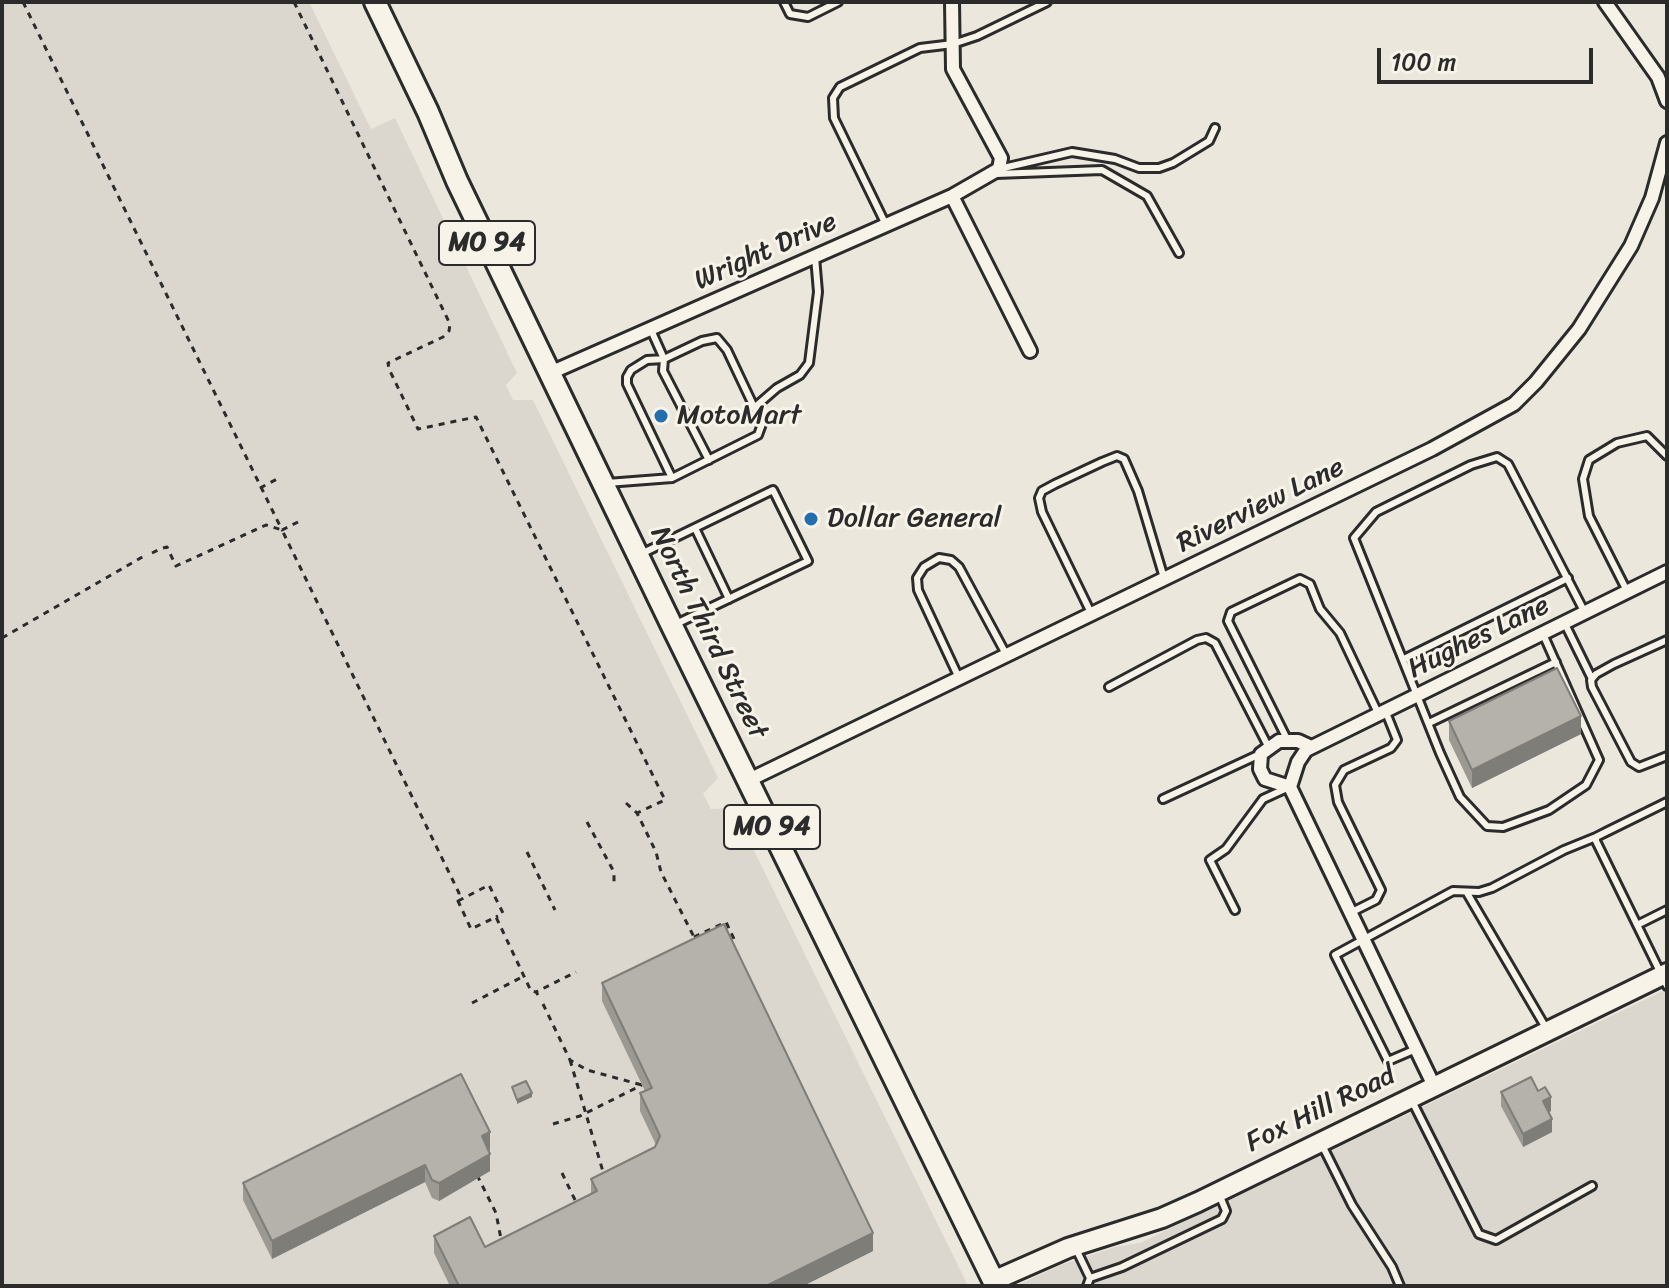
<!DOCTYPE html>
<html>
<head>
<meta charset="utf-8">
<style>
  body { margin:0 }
  #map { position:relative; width:1669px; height:1288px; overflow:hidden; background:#ebe7dd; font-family:Sriracha,sans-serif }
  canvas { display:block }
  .frame { position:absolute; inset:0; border:4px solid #2b2b2b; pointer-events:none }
  .scale { position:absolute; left:1377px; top:48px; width:216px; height:36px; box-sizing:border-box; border:4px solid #2b2b2b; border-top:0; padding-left:10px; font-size:24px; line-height:28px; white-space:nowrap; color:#2b2b2b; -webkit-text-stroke:6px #f7f3e8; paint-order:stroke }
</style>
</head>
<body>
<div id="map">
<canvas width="1669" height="1288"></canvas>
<div class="frame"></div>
<div class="scale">100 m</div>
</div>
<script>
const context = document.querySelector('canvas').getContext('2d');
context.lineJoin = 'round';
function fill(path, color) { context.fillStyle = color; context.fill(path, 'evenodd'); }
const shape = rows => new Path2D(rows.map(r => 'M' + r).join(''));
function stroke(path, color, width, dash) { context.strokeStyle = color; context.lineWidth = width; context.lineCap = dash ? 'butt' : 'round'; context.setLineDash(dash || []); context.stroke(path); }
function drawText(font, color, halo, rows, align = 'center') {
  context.font = font + ' Sriracha,sans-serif'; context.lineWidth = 6; context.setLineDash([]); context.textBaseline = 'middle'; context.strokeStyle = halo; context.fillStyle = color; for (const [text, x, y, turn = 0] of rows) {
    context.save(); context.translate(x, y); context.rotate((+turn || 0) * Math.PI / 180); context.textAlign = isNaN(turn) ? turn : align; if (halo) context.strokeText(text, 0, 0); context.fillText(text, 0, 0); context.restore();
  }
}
const built = shape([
  [2,2,309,2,371,129,395,118,517,373,506,385,513,400,533,400,718,778,703,794,711,809,733,808,968,1286,2,1286],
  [1667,989,1667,1286,1016,1286,1058,1266,1115,1247,1140,1243]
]);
const path = shape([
  [23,2,282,530,302,520],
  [294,2,450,324,449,331,443,337,388,363,389,369,418,429,476,417,665,800,637,813],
  [260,488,281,477],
  [163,548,167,547,176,566,266,525,282,530,459,893,458,901,471,929,496,917,531,991,536,992],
  [152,553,158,550],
  [2,638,144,556],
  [626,803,637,813,656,852,661,872,696,941],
  [587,822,614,872,614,882],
  [527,852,555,910],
  [458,901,489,885,503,913,496,917],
  [694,937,726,922,734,939,729,941],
  [538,995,536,992,576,972],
  [472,1003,524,976],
  [543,1004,570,1060,587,1070,642,1085],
  [570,1060,604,1175],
  [553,1124,580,1116,642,1085],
  [562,1173,576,1202],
  [477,1175,496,1213,501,1239]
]);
const lane = shape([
  [784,2,790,14,808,17,838,2],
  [999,169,1072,152,1115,159,1139,168,1159,168,1173,163,1209,141,1215,128],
  [996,174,1102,170,1147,196,1179,253],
  [886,225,834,118,833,98,840,87,920,48,953,44,977,36,1047,2],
  [755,407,777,388,800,375,809,363,818,292,815,257],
  [672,478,627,384,627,377,631,370,647,360,664,359,663,371,709,460],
  [607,483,672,478,758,435,762,424,727,350,717,338,702,341,664,359,651,330],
  [695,528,729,599],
  [641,554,773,490,808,561,676,624],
  [1627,591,1589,516,1583,479,1589,460,1617,443,1647,436,1667,456],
  [1092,615,1042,512,1039,498,1042,491,1055,484,1102,462,1117,456,1124,459,1138,491,1164,578],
  [1565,624,1592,679],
  [1543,634,1599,760,1586,785,1549,810,1503,827,1487,826,1460,797,1440,753,1354,538,1376,512,1471,465,1497,457,1508,464,1584,611],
  [1667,640,1614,664,1596,674,1591,680,1592,687,1631,762,1639,767,1667,756],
  [1404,659,1568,578],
  [959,678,918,590,917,578,924,567,939,558,951,560,959,567,1007,656],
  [1109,687,1197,640,1206,638,1215,643,1269,748],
  [1429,723,1556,662],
  [1288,741,1228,621,1231,612,1300,579,1310,584,1320,609,1340,633,1378,713],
  [1163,799,1260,754],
  [1667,802,1606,832,1596,837,1596,841,1667,986],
  [1467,893,1546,1028],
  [1235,910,1210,860,1226,849,1263,799,1287,788],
  [1350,913,1376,900,1381,890,1338,802,1335,785,1344,770,1391,748,1397,740,1385,710],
  [1637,925,1667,910],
  [1416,1049,1388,1061,1335,955,1453,891,1479,892,1492,888,1564,850,1596,837],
  [1412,1101,1479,1234,1496,1240,1592,1186],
  [1322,1145,1352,1205,1392,1267,1400,1286],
  [1076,1249,1090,1278,1087,1286],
  [1090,1278,1122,1267,1222,1219,1226,1211,1219,1194]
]);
const street = shape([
  [1605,2,1658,77,1667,101],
  [952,196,1030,351],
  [550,373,952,196,999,169,1001,158,953,69,952,2],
  [749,780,1432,449,1514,404,1536,382,1579,329,1631,246,1652,198,1667,143],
  [1290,787,1265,779,1260,769,1261,754,1279,741,1298,741,1311,747],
  [1434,1086,1290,787,1298,762,1306,750,1667,572]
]);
const secondary = shape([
  [993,1281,1068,1248,1162,1218,1198,1202,1667,973]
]);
const primary = shape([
  [375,2,428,112,457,181,672,626,996,1286]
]);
const wall = shape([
  [1449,721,1581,734,1472,788,1449,740],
  [602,983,873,1251,803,1286,450,1286,434,1253,434,1236,485,1247,591,1194,591,1179,655,1147,656,1145,640,1111,640,1093,645,1091,602,1001],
  [1501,1092,1551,1111,1549,1112,1552,1132,1523,1147,1501,1106],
  [489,1150,490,1171,439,1201,432,1198,425,1182,272,1259,243,1200,243,1183,490,1150]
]);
const shadedWall = shape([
  [1581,716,1581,734,1472,788,1472,770],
  [532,1093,532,1097,517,1104,517,1100],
  [1551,1097,1551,1111,1543,1115,1543,1101],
  [1552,1119,1552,1132,1523,1147,1523,1134],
  [490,1132,490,1150,482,1154,482,1136],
  [490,1154,490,1171,439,1201,439,1183],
  [425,1165,425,1182,272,1259,272,1241],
  [873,1233,873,1251,803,1286,766,1286]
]);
const building = shape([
  [1557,668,1581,716,1472,770,1449,721,1557,668],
  [724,924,873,1233,766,1286,459,1286,434,1236,470,1217,485,1247,597,1191,591,1179,655,1147,660,1136,640,1093,652,1088,602,983,724,924],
  [461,1074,490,1132,482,1136,490,1154,439,1183,432,1180,425,1165,272,1241,243,1183,461,1074],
  [1531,1077,1538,1091,1545,1087,1551,1097,1543,1101,1552,1119,1523,1134,1501,1092,1531,1077],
  [526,1081,532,1093,517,1100,512,1087,526,1081]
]);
const markers = [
  [661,416,8,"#1f6fb2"],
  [811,519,8,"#1f6fb2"]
];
const shields = [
  [487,243,96],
  [772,827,96]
];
const shieldNames = [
  ["MO 94",487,243],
  ["MO 94",772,827]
];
const streetNames = [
  ["Wright Drive",766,252,-24],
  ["Riverview Lane",1261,506,-26],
  ["North Third Street",708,633,64],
  ["Hughes Lane",1479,638,-26],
  ["Fox Hill Road",1321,1110,-26]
];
const poiNames = [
  ["MotoMart",677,416],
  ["Dollar General",827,519]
];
fill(built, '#dbd7ce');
stroke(lane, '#2b2b2b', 12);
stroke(street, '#2b2b2b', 18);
stroke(secondary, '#2b2b2b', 24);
stroke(primary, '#2b2b2b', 26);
stroke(path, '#2b2b2b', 3, [6, 6]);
stroke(lane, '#f7f3e8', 6);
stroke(street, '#f7f3e8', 12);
stroke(secondary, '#f7f3e8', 18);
stroke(primary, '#f7f3e8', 20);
fill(wall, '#9c9993');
fill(shadedWall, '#7f7d78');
fill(building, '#b5b2ab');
stroke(building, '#7f7d78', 2);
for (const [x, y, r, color] of markers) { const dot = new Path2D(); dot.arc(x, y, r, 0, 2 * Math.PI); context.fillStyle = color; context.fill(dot); stroke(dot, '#f7f3e8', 3); }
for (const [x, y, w] of shields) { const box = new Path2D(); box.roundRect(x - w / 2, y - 22, w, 44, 6); context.fillStyle = '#f7f3e8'; context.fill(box); stroke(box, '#2b2b2b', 2); }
drawText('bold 26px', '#2b2b2b', null, shieldNames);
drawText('28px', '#2b2b2b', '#f7f3e8', streetNames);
drawText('28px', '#2b2b2b', '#f7f3e8', poiNames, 'left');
</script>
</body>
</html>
